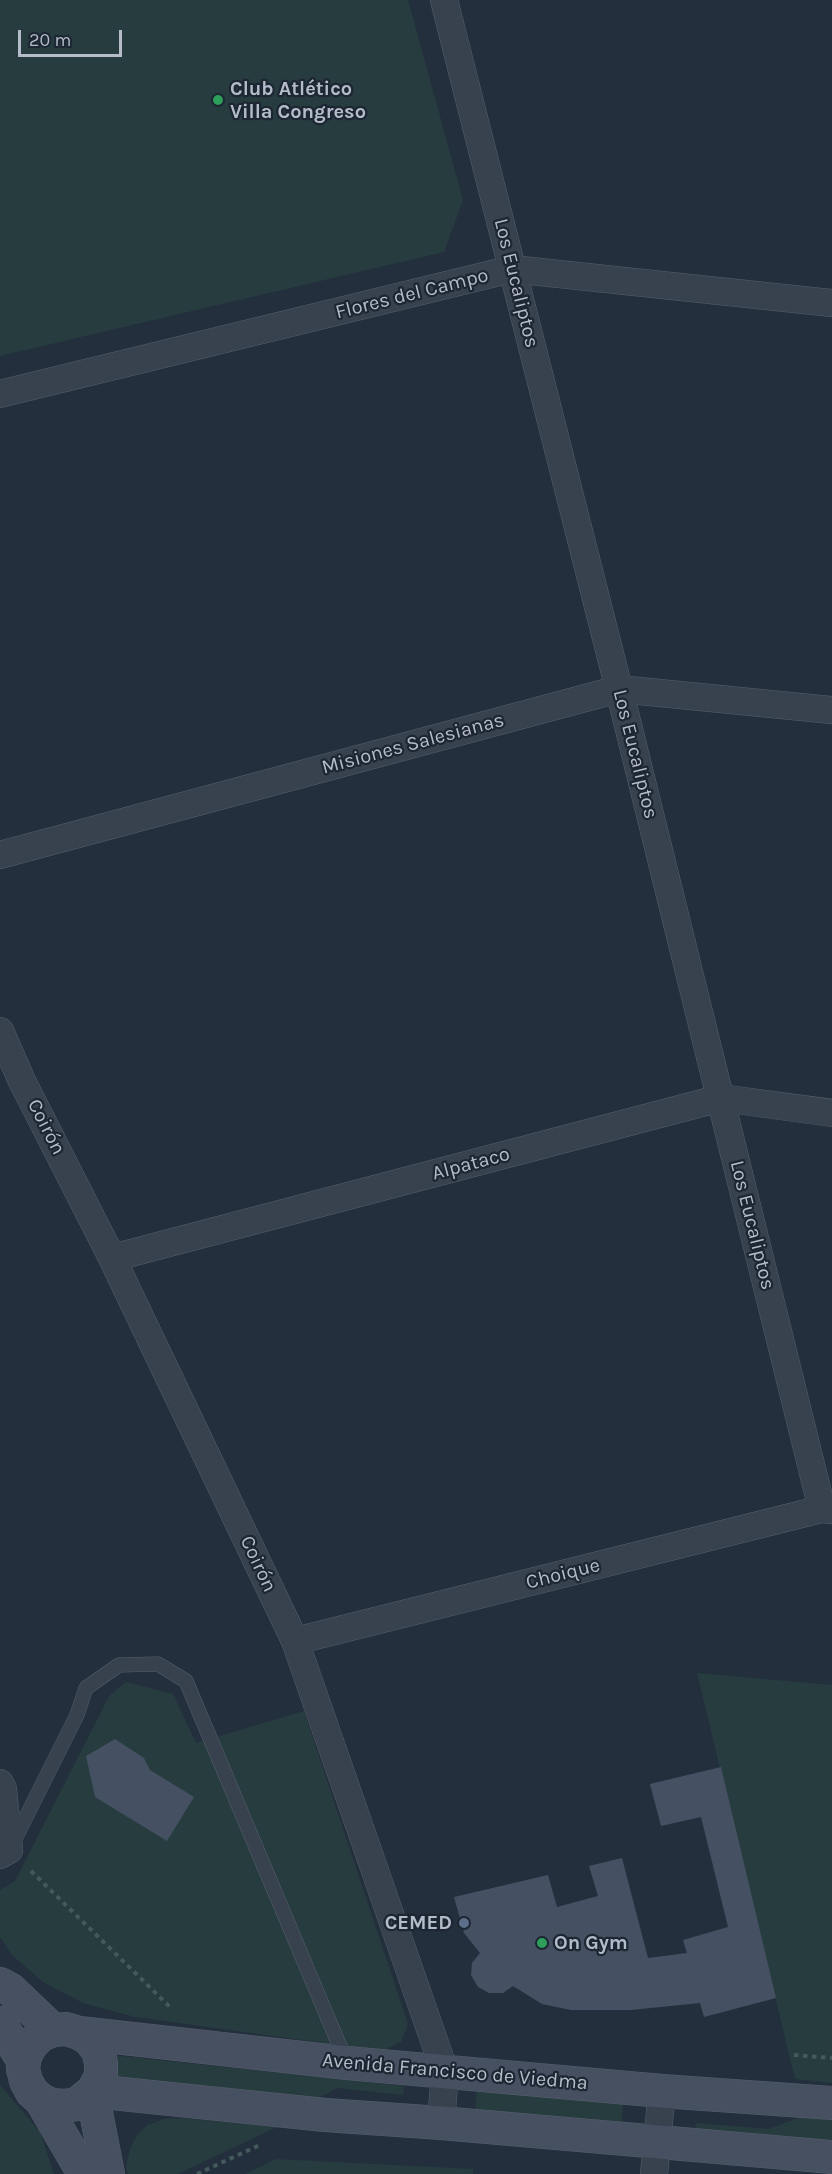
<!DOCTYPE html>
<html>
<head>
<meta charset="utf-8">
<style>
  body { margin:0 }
  #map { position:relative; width:832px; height:2174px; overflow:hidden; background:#242f3e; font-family:Karla,sans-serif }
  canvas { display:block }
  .scale { position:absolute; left:18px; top:30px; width:104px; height:27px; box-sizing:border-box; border:3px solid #b4bcc9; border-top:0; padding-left:8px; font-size:18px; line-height:21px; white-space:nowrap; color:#b4bcc9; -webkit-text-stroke:4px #1d2633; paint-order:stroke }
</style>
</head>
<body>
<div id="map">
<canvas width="832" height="2174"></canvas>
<div class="scale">20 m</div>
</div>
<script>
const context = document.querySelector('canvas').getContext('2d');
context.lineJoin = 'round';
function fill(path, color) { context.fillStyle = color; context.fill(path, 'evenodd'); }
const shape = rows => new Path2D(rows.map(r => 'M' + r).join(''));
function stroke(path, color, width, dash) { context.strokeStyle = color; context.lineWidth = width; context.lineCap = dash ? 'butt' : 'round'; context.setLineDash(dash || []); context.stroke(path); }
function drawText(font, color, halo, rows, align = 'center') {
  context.font = font + ' Karla,sans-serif'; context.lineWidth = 4.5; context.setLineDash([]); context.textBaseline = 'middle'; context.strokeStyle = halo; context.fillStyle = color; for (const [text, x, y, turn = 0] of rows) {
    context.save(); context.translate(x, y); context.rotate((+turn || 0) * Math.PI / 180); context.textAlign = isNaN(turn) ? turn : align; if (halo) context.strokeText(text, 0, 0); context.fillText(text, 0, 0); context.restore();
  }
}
const green = shape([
  [0,0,408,0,463,200,444,252,0,356],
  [697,1673,832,1685,832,2083,795,2079],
  [126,1682,173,1694,196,1743,304,1711,408,2024,401,2042,382,2051,135,2017,83,2003,43,1982,13,1956,0,1937,0,1890,15,1881,109,1696],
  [111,2055,404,2086,403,2095,337,2088,317,2099,118,2078,115,2064],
  [0,2085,40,2132,54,2174,0,2174],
  [477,2089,623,2100,622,2122,475,2110],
  [800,2117,832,2120,832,2142,695,2130,696,2123,769,2129],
  [182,2118,277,2127,178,2174,128,2174,126,2166,130,2149,137,2135,146,2126,163,2119],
  [276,2159,473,2169,473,2174,245,2174]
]);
const building = shape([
  [115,1739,144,1758,150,1770,194,1797,167,1841,95,1797,86,1756],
  [721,1767,776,1998,704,2017,700,2003,631,2010,571,2010,542,2004,513,1986,503,1993,489,1993,478,1987,471,1975,472,1963,480,1953,464,1933,454,1897,548,1875,557,1907,598,1896,589,1866,622,1858,648,1958,687,1953,683,1940,728,1927,701,1817,661,1826,650,1784]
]);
const path = shape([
  [31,1871,172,2009],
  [794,2055,832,2058],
  [197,2174,262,2144]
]);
const service = shape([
  [13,1843,77,1715,86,1688,119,1665,158,1664,186,1681,346,2061]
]);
const minor = shape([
  [444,0,619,689,822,1509],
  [0,394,512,269,832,303],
  [0,855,619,689,832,710],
  [0,1031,22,1081,112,1258,295,1641,445,2072,441,2123],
  [112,1258,721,1098,832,1113],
  [295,1641,822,1509,832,1510],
  [0,1783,3,1789,9,1850,0,1855],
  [654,2174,662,2091]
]);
const secondary = shape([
  [0,1984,11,1990,53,2030,66,2029,79,2033,90,2040,98,2051,101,2063,101,2076,93,2091,77,2104,65,2106,52,2105,41,2100,32,2092,26,2081,23,2069,25,2056,31,2045,41,2035,53,2030],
  [0,2023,24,2062],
  [79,2033,347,2063,662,2091,832,2103],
  [93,2091,325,2115,441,2123,832,2157],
  [92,2092,108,2174],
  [41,2100,84,2174]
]);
const markers = [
  [218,100,6,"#2e9e5b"],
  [464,1923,6,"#5c6f8a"],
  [542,1943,6,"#2e9e5b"]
];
const poiNames = [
  ["Club Atlético",230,89],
  ["Villa Congreso",230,112],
  ["CEMED",452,1923,"right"],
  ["On Gym",554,1943]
];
const streetNames = [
  ["Los Eucaliptos",516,283,76],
  ["Flores del Campo",412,294,-14],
  ["Misiones Salesianas",413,744,-15],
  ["Los Eucaliptos",635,754,76],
  ["Coirón",46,1127,63],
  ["Alpataco",471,1164,-15],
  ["Los Eucaliptos",752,1225,76],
  ["Coirón",258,1564,65],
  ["Choique",563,1574,-14],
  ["Avenida Francisco de Viedma",455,2072,5]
];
fill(green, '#263c3f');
fill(building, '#455162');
stroke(service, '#565f6c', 15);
stroke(minor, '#565f6c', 28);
stroke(secondary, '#565f6c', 34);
stroke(path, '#44595c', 4, [4.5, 4.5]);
stroke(service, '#38414e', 14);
stroke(minor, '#38414e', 27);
stroke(secondary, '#465061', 33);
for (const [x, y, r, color] of markers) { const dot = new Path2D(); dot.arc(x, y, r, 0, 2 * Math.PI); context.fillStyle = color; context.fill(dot); stroke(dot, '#1d2633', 2); }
drawText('bold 20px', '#b4bcc9', '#1d2633', poiNames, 'left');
drawText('20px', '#b4bcc9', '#1d2633', streetNames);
</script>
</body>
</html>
